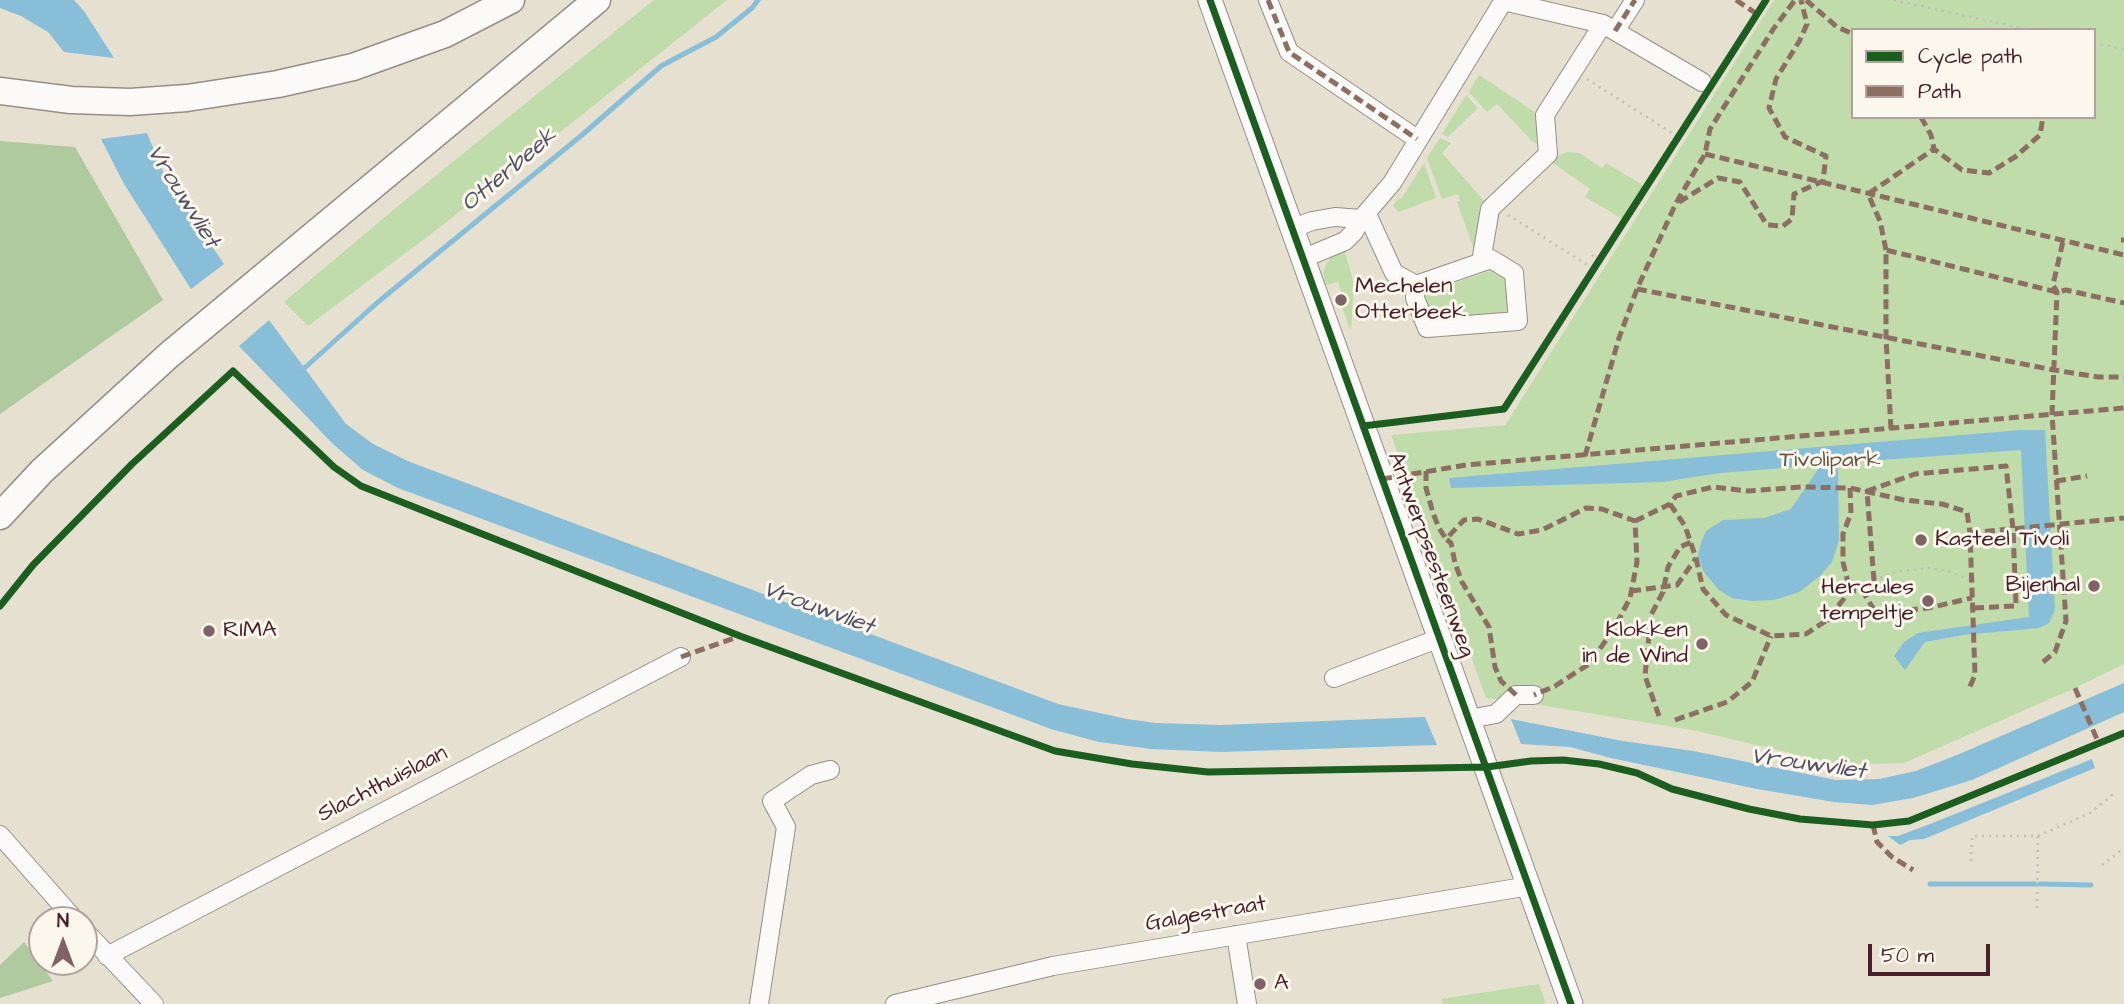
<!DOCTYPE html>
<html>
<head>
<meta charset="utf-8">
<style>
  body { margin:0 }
  #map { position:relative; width:2124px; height:1004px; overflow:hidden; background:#e6e0d0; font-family:"Architects Daughter",sans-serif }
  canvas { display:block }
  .legend { position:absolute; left:1851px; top:28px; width:245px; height:91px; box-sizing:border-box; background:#fbf7ec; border:2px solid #b4a19f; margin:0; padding:9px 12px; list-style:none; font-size:21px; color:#4a1f2b }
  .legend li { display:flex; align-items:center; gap:14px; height:35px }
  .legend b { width:35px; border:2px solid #b4a19f }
  .north { position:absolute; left:28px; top:906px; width:70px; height:70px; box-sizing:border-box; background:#fbf7ec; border:2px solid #b4a19f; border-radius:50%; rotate:0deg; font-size:19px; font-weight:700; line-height:28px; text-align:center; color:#4a1f2b }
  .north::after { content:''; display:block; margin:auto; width:24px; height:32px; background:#816365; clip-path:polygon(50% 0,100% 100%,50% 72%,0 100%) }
  .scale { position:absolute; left:1868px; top:944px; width:122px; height:32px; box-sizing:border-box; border:4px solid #4a1f2b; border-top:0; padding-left:9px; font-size:21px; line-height:24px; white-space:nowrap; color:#4a1f2b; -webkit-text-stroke:5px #fbf7ec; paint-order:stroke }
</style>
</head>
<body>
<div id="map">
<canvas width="2124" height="1004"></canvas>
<ul class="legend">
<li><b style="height:9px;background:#1b5e20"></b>Cycle path</li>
<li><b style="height:9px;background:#8d6e63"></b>Path</li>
</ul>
<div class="north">N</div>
<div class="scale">50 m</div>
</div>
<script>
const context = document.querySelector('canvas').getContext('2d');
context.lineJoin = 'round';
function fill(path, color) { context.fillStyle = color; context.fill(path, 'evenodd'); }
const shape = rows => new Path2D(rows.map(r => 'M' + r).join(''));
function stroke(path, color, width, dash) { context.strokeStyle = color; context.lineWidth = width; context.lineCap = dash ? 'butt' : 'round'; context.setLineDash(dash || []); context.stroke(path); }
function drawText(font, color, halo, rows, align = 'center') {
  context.font = font + ' "Architects Daughter",sans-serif'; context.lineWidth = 6; context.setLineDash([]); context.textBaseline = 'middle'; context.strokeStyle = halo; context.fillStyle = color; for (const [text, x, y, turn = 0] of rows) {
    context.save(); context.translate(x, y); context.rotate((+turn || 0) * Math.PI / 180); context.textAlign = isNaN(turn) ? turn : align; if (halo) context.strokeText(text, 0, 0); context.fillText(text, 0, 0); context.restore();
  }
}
const green = shape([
  [654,0,727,0,435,231,308,326,284,302,398,206],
  [1774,0,2124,0,2124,664,2075,688,1904,763,1841,765,1697,731,1540,705,1486,698,1391,435,1505,425],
  [1853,30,2094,30,2094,117,1853,117],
  [1479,75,1536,113,1542,147,1531,140,1497,104,1487,112,1469,92],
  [1466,95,1478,108,1448,137,1442,134],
  [1440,138,1451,143,1442,153,1485,202,1475,252,1457,202,1460,201,1458,194,1442,199,1427,158],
  [1567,152,1579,153,1602,168,1606,163,1644,186,1623,219,1585,197,1590,189,1553,163,1558,156],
  [1424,163,1436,198,1399,212,1393,206,1398,198,1401,199],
  [1344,249,1354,284,1351,331,1340,302,1344,300,1338,282,1326,285,1323,273,1326,264,1333,255],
  [1493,270,1506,278,1509,312,1435,319,1432,318,1423,296,1425,293],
  [1539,984,1546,1004,1443,1004,1441,999]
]);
const forest = shape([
  [0,141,75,147,163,300,0,414],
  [24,942,53,981,0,998,0,965]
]);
const water = shape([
  [0,0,74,0,84,11,114,58,64,52,48,32,21,16,0,8],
  [147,133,166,179,224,264,191,289,124,184,101,139],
  [269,320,346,424,373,444,410,462,1058,704,1127,719,1156,723,1221,725,1425,717,1437,745,1221,752,1151,749,1099,742,1051,729,398,488,363,470,333,444,239,346],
  [2021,430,2045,430,2055,610,2049,623,2039,628,1963,635,1925,642,1905,670,1894,656,1904,642,1918,633,2029,617,2021,450,1838,463,1839,540,1832,562,1820,576,1799,592,1774,600,1752,601,1732,598,1719,590,1703,571,1698,555,1701,543,1706,531,1723,520,1764,518,1791,509,1821,465,1720,473,1662,482,1451,488,1449,478],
  [2124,683,2124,712,1972,780,1913,798,1872,805,1834,802,1757,789,1611,758,1570,747,1521,744,1511,719,1623,741,1693,751,1836,780,1879,779,1916,771,1957,755],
  [2092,759,2095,768,1924,839,1910,840,1900,845,1888,836,1898,836,1930,824]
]);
const stream = shape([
  [300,372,378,302,582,135,661,66,716,37,752,8,758,0],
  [1930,884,2035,884],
  [2040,884,2091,885]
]);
const path = shape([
  [1894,0,2030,30],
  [2094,43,2124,49],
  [1587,79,1678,137],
  [1508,215,1594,269],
  [1592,255,1600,260],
  [1874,581,1894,572,1929,568,1948,571,1972,581],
  [1971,861,1972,836,2038,836,2090,813,2116,792],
  [2102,865,2124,848],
  [2037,908,2038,836]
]);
const minor = shape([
  [1268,0,1289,52,1417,139],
  [1503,1,1603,24],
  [1615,31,1635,0],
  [1367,214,1394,273,1416,285,1491,259,1514,273,1518,321,1427,328,1415,298,1416,285],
  [1291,229,1312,221,1335,217,1361,219],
  [1302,259,1345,241,1354,232,1361,219,1392,183,1504,0],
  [1481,262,1490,209,1548,154,1545,115,1603,24,1702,82],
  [1334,678,1440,638],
  [1469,719,1496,714,1516,695,1534,695],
  [0,835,75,920],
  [84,930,154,1004],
  [1236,935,1247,1004],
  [107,956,681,657],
  [759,1004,786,827,772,801,811,775,830,770],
  [895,1004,1053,966,1529,886]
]);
const major = shape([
  [1210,0,1571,1004]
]);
const highway = shape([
  [0,91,71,100,130,102,187,98,278,84,353,67,445,34,511,0],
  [0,516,42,471,169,355,597,0]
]);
const quiet = shape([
  [1268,0,1289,52,1417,139],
  [1736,0,1757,14],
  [1806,0,1837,27,1853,34],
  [1615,31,1635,0],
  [1921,117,1931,135,1934,149,1962,170,1989,173,2015,157,2040,135,2043,117],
  [1705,154,2124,255],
  [1679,202,1718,178,1740,182,1767,225,1783,226,1792,219,1794,194,1823,181,1826,156,1785,137,1769,108,1776,79,1800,40,1807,24,1801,0],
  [2121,240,2124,240],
  [1886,250,1880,221,1868,194,1934,149],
  [1637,289,2054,370,2098,377,2124,377],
  [1891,429,1886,337,1886,250,2057,292,2066,290,2124,303],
  [1585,456,1619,338,1637,289,1676,203,1705,154,1710,129,1774,28,1795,0],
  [1426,471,1426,488,1433,513,1439,528,1446,539],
  [1382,479,1466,465,2124,408],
  [2056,481,2087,476],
  [1850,488,1851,513,1843,534,1843,562,1850,591],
  [1670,504,1685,526,1696,558,1703,589,1726,615,1771,636,1806,634,1827,620,1850,591,1862,590,1876,613,1928,608,1972,598],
  [1635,521,1670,504,1676,496,1713,487,1748,491,1801,487,1850,488,1904,500,1942,504,1967,512,1970,533,1975,675,1968,691],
  [1970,533,2124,518],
  [1862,590,1874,581,1867,491,1915,474,2006,466,2013,529,2016,606,1973,608],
  [1631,591,1677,585,1696,558],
  [1827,620,1876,613],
  [681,657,740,636],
  [2043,662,2055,652,2066,621,2052,414,2057,292,2053,285,2063,241],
  [2075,688,2099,744],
  [1516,695,1501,681,1495,667,1489,627,1462,582,1455,563,1451,543,1446,539,1464,520,1478,519,1518,534,1542,530,1586,508,1602,509,1635,521,1637,562,1630,598,1614,629,1589,664,1555,686,1534,695],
  [1659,716,1645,676,1651,615,1663,592,1668,567,1680,547,1691,542],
  [1675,720,1727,702,1752,682,1771,636],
  [1873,825,1877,842,1892,857,1913,870]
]);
const cycleway = shape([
  [1210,0,1571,1004],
  [1363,426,1504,409,1766,0],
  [0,606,33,565,132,464,233,371,334,467,361,486,740,636,1055,751,1132,764,1208,772,1487,767,1531,761,1563,760,1599,764,1637,773,1672,789,1749,809,1800,819,1873,825,1909,821,2124,733]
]);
const markers = [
  [1341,300,7,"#816365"],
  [1921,540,7,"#816365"],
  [2094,586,7,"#816365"],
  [1928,601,7,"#816365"],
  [209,631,7,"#816365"],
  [1702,644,7,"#816365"],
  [1260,984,7,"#816365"]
];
const poiNames = [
  ["Mechelen",1355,287],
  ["Otterbeek",1355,313],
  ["Kasteel Tivoli",1935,540],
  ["Bijenhal",2080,586,"right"],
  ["Hercules",1914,588,"right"],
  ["tempeltje",1914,614,"right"],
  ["RIMA",223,631],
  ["Klokken",1688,631,"right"],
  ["in de Wind",1688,657,"right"],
  ["A",1274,984]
];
const parkNames = [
  ["Tivolipark",1830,461]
];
const streetNames = [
  ["Antwerpsesteenweg",1430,555,70],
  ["Slachthuislaan",383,785,-27],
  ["Galgestraat",1206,915,-10]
];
const waterNames = [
  ["Otterbeek",510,171,-40],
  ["Vrouwvliet",182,197,58],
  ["Vrouwvliet",818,609,20],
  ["Vrouwvliet",1808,765,8]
];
fill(green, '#c0dcaa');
fill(forest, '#aeca9e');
fill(water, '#88bed7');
stroke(stream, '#88bed7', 5);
stroke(minor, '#978d87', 20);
stroke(major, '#978d87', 25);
stroke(highway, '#978d87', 29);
stroke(path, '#c2bcbb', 2.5, [2, 5]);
stroke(minor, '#fbfaf8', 18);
stroke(major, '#fbfaf8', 23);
stroke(highway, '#fbfaf8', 26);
stroke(quiet, '#8d6e63', 5, [10, 5]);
stroke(cycleway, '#1b5e20', 7);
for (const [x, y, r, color] of markers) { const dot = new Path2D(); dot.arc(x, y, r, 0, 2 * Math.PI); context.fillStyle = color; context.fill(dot); stroke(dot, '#fbf7ec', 2.5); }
drawText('23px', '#4a1f2b', '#fbf7ec', poiNames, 'left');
drawText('23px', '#645648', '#fbf7ec', parkNames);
drawText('23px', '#4a1f2b', '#fbf7ec', streetNames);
drawText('italic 24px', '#525168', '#fbf7ec', waterNames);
</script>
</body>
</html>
